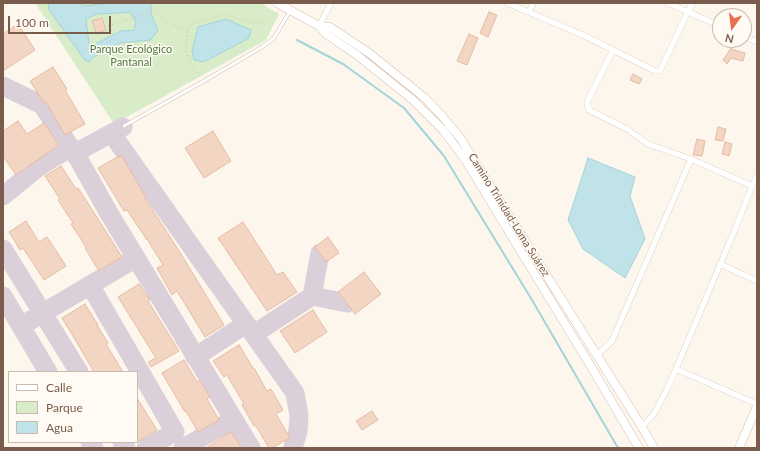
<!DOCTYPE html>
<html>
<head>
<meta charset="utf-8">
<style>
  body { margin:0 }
  #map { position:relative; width:760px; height:451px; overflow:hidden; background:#fdf6ec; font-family:Lato,sans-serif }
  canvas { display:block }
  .frame { position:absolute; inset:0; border:4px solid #7a5c4d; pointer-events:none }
  .legend { position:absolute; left:8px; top:371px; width:130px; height:72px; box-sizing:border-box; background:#fffaf3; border:1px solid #cabbb1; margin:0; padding:5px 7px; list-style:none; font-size:12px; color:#7a5c4d }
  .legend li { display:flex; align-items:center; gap:8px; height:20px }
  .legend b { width:20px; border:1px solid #cabbb1 }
  .north { position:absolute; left:712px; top:8px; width:40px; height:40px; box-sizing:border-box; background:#fffaf3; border:1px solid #cabbb1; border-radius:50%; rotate:194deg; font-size:11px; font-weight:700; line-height:16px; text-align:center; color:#7a5c4d }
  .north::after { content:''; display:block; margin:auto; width:14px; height:18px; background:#e76f51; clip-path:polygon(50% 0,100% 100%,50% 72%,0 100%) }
  .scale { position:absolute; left:8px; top:16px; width:103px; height:18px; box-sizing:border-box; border:2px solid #7a5c4d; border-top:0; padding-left:5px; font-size:12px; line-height:14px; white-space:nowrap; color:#7a5c4d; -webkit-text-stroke:3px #fffaf3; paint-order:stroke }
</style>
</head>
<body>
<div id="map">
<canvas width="760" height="451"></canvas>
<div class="frame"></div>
<ul class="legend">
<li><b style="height:5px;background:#fff"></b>Calle</li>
<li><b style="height:11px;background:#d8ecc9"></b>Parque</li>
<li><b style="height:11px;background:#bfe3e8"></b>Agua</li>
</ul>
<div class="north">N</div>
<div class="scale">100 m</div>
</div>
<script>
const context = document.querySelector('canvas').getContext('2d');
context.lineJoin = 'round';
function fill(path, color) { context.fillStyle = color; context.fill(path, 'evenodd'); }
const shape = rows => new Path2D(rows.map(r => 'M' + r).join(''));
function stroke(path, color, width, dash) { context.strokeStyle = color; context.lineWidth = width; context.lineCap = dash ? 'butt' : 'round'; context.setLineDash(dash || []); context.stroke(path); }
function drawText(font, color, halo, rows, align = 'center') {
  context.font = font + ' Lato,sans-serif'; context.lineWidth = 3; context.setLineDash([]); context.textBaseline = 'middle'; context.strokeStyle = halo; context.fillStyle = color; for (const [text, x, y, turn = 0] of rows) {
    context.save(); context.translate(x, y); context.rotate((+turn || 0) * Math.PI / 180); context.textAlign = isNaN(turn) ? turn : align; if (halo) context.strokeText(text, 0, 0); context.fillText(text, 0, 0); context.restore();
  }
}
const green = shape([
  [35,3,260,3,279,14,266,40,114,124]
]);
const water = shape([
  [48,3,81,3,85,6,110,3,151,3,151,14,158,30,151,40,120,43,94,57,89,62,85,60,49,10,48,3],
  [129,12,136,21,134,30,121,31,91,46,89,44,86,19,96,14,119,13,129,12],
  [226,19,251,30,249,38,204,62,194,60,192,51,198,27,226,19],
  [588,158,635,177,630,196,645,239,625,278,583,249,568,220,588,158]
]);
const stream = shape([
  [297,40,343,64,404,108,444,156,532,300,618,448]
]);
const taxiway = shape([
  [3,86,42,105,71,148],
  [112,134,196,253,295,393,299,415,298,431,293,448],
  [75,153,123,127],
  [3,196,36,169,54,157,71,148,75,153,110,215,251,448],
  [3,249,79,372],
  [90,285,175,432,146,448],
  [3,296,48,372],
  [312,296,320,253],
  [21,326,136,258],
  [254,334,312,296,347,303],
  [195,357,246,324],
  [90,442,94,448],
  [122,442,126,448],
  [183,448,233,420]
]);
const building = shape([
  [726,10,741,15,741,16,724,16,726,10],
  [489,12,497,15,488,37,480,33,489,12],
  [102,18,106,30,96,33,92,21,102,18],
  [18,24,35,50,3,71,3,34,18,24],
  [469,34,478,38,467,65,457,61,469,34],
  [731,48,734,50,745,53,743,61,731,58,727,64,723,60,731,48],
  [53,67,67,89,65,90,85,124,65,135,46,102,44,103,30,81,53,67],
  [633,74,642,79,639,84,630,80,633,74],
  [18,121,27,134,44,123,59,145,16,175,3,156,3,131,18,121],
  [718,127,726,129,723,141,715,140,718,127],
  [213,131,231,161,204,178,185,148,213,131],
  [697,139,705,141,702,156,693,155,697,139],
  [725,142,732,144,729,156,722,154,725,142],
  [121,155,146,197,145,198,181,254,224,325,205,337,177,291,172,295,157,268,163,265,147,239,147,240,127,210,124,211,98,168,121,155],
  [61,166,76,189,78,188,93,211,122,257,99,271,85,248,86,247,71,224,73,223,58,200,60,199,45,176,61,166],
  [26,221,39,242,47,237,66,266,44,280,23,248,20,250,9,232,26,221],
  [243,222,277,275,283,272,297,292,267,311,218,238,243,222],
  [328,237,339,253,326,262,315,247,328,237],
  [364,272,381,294,355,314,338,292,364,272],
  [139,284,150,300,148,301,179,351,151,367,148,362,156,358,118,297,139,284],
  [85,304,98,325,97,325,108,343,106,344,123,372,94,372,76,341,62,318,85,304],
  [313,310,327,332,295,353,280,331,313,310],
  [239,345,253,368,254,368,267,391,271,389,283,410,276,414,290,438,272,448,269,448,256,426,254,426,242,405,244,404,227,375,224,377,213,361,239,345],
  [184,360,197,382,200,380,210,397,207,399,219,420,198,432,186,411,185,412,162,373,184,360],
  [137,398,157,430,137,442,137,398],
  [372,411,378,420,362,430,356,421,372,411],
  [231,432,242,448,206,448,231,432]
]);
const path = shape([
  [153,3,164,20,174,25,188,30],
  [108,26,157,10],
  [200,76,191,65,186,53,187,36,188,30,193,24,222,15,229,16,253,23,265,22]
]);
const lane = shape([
  [124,126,204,81,262,47,274,38,290,11]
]);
const street = shape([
  [507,3,583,35,655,71,660,71,692,3],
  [668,3,720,26],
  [529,12,533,3],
  [319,26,331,3],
  [744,36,757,42],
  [613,50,587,102,589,110,627,129,648,144,691,159,752,186],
  [757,176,752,186,736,227,676,369,757,404],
  [720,264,757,281],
  [597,355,612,341,691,159],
  [642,427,654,414,667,389,676,369]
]);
const secondary = shape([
  [277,3,319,26,330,27,369,53,425,98,442,116,461,139,474,160,642,427,654,448],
  [319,26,326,34,357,55,413,100,443,130,456,147,466,161,593,370,639,448],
  [739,448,757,406]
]);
const parkNames = [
  ["Parque Ecológico",131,49],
  ["Pantanal",131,62]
];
const streetNames = [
  ["Camino Trinidad-Loma Suárez",509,215,58]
];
fill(green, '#d8ecc9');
fill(water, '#bfe3e8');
stroke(water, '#a5d3da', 1);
stroke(stream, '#a5d3da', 2);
stroke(taxiway, '#dbcfda', 19);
fill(building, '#f3d5c3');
stroke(building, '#e6bba3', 1);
stroke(lane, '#d1beb0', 4);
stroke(street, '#d1beb0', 6);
stroke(secondary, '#d6c0b0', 9);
stroke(path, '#d9b8a5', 1, [1, 3]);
stroke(lane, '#fff', 3);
stroke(street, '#fff', 5.5);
stroke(secondary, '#fff', 8);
drawText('11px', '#537a41', '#fffaf3', parkNames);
drawText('11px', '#7a5c4d', '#fffaf3', streetNames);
</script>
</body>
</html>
